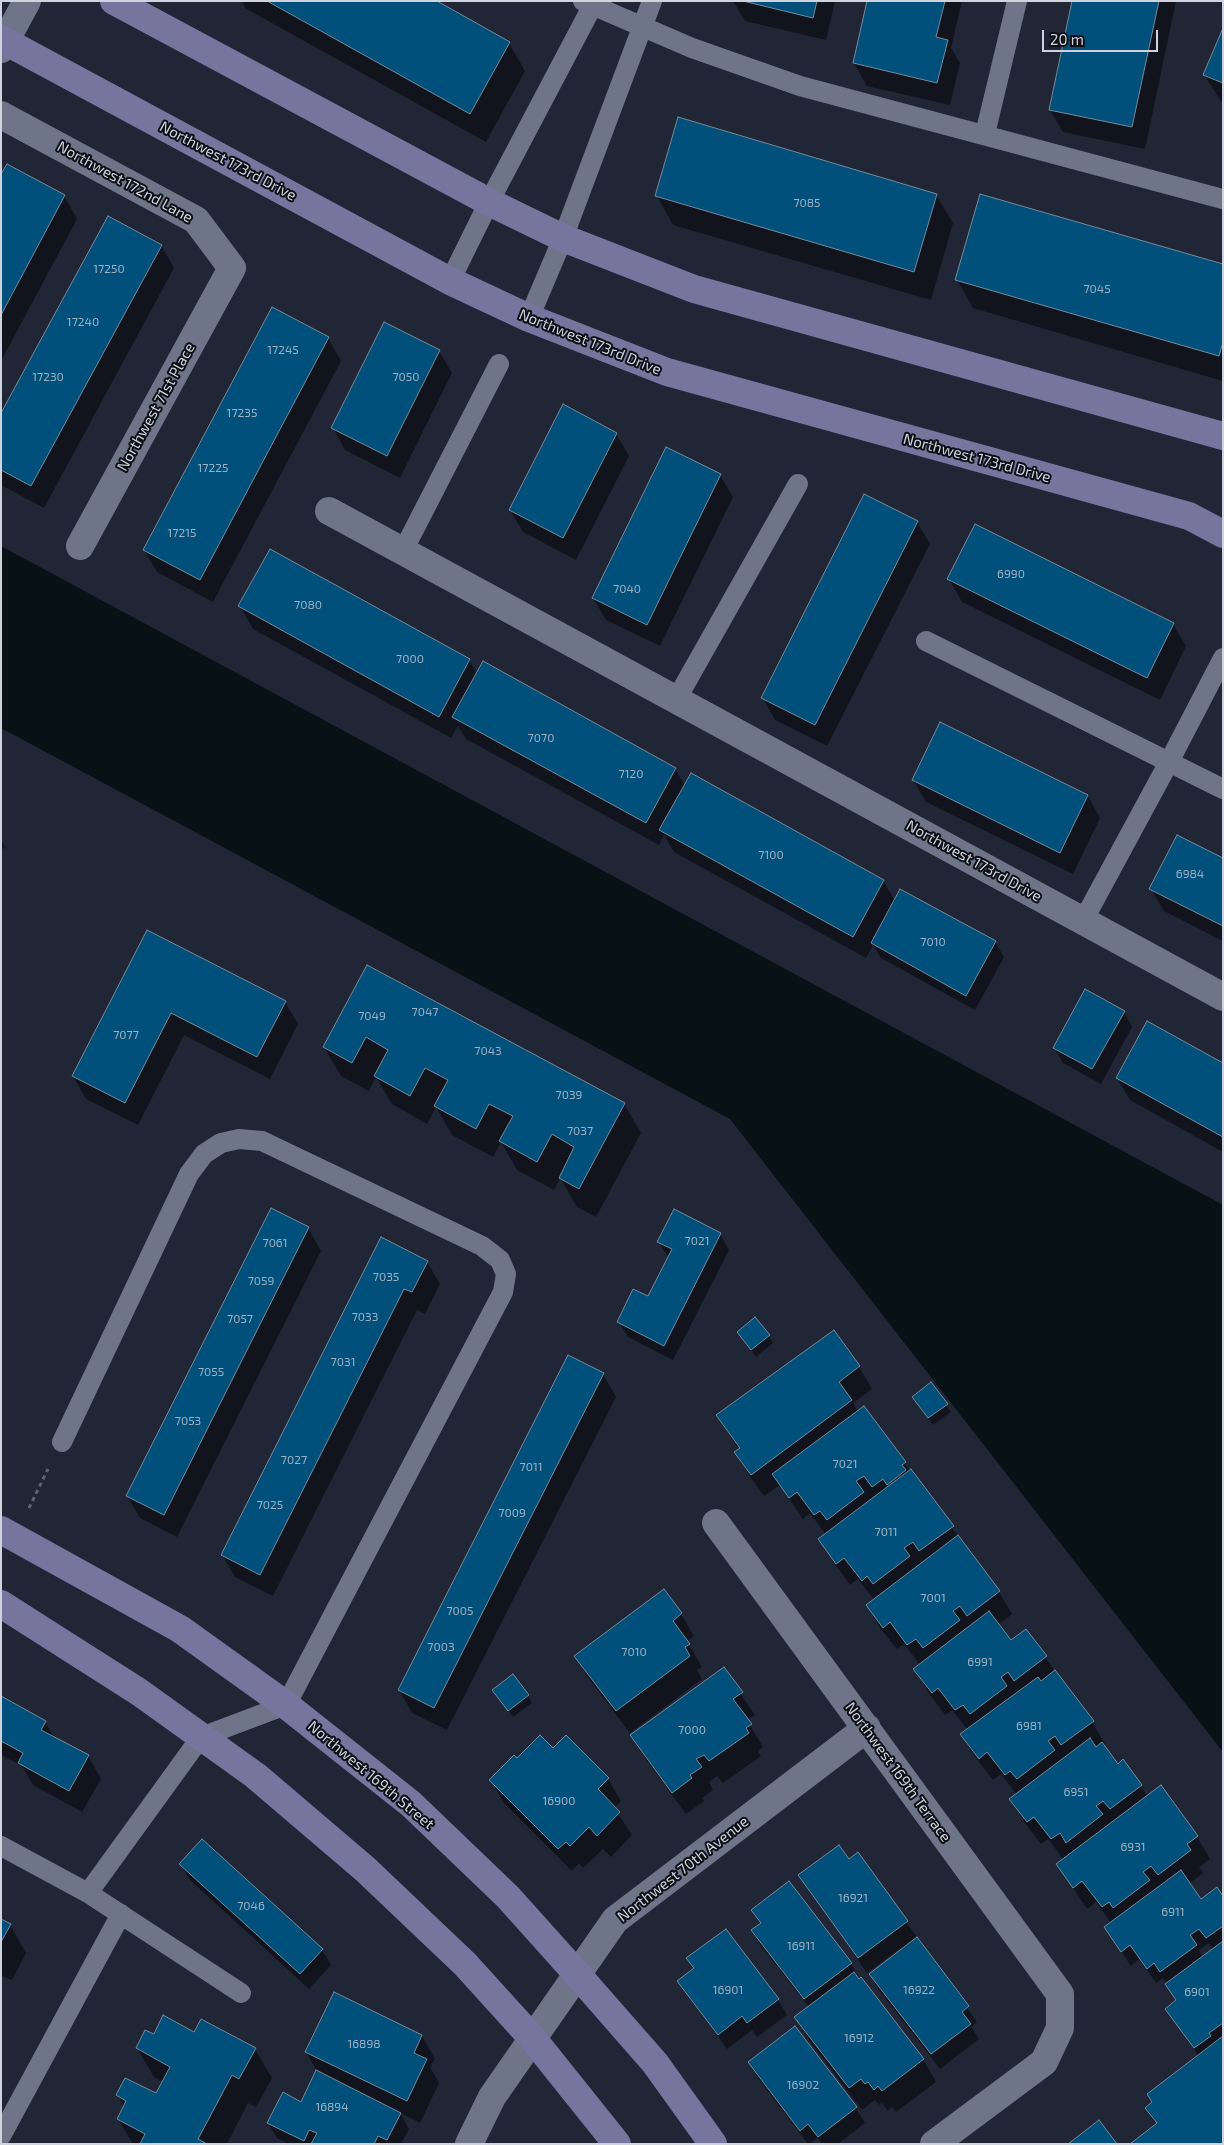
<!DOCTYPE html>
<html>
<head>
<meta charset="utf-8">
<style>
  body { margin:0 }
  #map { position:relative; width:1224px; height:2145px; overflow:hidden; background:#202636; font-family:"Exo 2",sans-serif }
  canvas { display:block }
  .frame { position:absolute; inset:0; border:2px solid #cfd3de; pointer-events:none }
  .scale { position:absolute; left:1042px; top:30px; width:116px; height:22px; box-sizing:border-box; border:2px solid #cfd3de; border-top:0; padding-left:6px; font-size:15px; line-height:18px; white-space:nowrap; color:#cfd3de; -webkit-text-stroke:4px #0c0f16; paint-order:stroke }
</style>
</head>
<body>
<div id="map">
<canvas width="1224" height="2145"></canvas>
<div class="frame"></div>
<div class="scale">20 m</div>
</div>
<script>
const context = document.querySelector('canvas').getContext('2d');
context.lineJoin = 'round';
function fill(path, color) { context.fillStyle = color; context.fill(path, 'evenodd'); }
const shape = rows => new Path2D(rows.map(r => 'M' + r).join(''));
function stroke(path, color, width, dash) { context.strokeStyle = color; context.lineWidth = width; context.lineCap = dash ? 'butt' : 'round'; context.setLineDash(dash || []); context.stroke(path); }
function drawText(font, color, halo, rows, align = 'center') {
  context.font = font + ' "Exo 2",sans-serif'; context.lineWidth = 4; context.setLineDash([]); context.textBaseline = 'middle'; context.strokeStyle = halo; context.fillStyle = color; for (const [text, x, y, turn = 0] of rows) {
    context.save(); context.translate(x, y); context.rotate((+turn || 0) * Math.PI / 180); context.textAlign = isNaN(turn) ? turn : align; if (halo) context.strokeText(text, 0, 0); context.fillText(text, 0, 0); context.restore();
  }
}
const water = shape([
  [1,546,1223,1205,1223,1752,730,1119,1,728]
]);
const shadow = shape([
  [242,1,434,1,509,43,525,71,486,142,245,8],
  [733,1,835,1,826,40,745,21],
  [869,1,962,1,951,48,960,63,950,105,867,86,854,63],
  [1073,1,1176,1,1145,149,1063,132,1050,110],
  [1223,31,1223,104,1204,75],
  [7,165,64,196,77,219,1,361,1,177],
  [936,195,953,223,931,300,673,225,657,196],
  [161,245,174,268,44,508,1,485,1,415],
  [1223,266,1223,381,973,308,957,280],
  [328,338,341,361,213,602,157,572,144,550],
  [439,351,452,373,400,478,345,450,333,428],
  [616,434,629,456,576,560,523,532,510,510],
  [720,475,733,497,660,646,606,620,593,598],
  [917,522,930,544,827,746,775,720,763,698],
  [270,551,469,660,477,674,675,769,685,786,883,881,895,901,995,942,1004,957,975,1010,881,958,873,945,866,958,674,852,664,835,659,845,466,739,458,726,451,738,253,629,240,606],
  [949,579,1173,624,1186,646,1160,700,962,602],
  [940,724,1088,796,1100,818,1073,874,926,802,913,780],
  [1,840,5,847,1,850],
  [1223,860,1223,941,1164,911,1151,889],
  [147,931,285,1002,298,1024,270,1079,184,1035,138,1125,86,1099,73,1076],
  [367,967,624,1104,641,1133,596,1217,577,1207,560,1178,554,1190,517,1170,501,1142,493,1157,452,1135,436,1107,427,1124,392,1104,376,1077,369,1091,341,1076,324,1047],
  [1124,1012,1132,1027,1101,1084,1063,1063,1054,1048],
  [1223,1064,1223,1152,1130,1100,1117,1078],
  [308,1228,321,1251,177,1537,140,1518,127,1496],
  [720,1234,729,1250,673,1360,628,1337,619,1322,649,1298,669,1258,658,1241],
  [382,1239,427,1262,440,1284,425,1314,417,1310,273,1596,235,1577,222,1555],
  [833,1331,859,1367,872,1389,853,1403,858,1412,863,1407,999,1592,1012,1614,998,1625,1011,1642,1026,1631,1092,1722,1105,1744,1103,1746,1118,1766,1123,1761,1148,1797,1197,1837,1210,1859,1199,1867,1203,1873,1189,1884,1201,1900,1223,1898,1223,2144,1156,2125,1146,2108,1199,2056,1166,2009,1176,2002,1168,1984,1163,1978,1156,1983,1139,1959,1131,1966,1105,1927,1111,1923,1096,1902,1087,1909,1057,1864,1064,1860,1048,1839,1041,1844,1024,1822,1011,1799,1017,1795,1001,1774,993,1780,975,1757,962,1735,968,1730,952,1710,945,1715,928,1692,915,1669,920,1665,904,1644,897,1649,880,1628,867,1605,874,1600,858,1579,850,1585,833,1561,820,1539,826,1535,810,1513,803,1519,780,1485,764,1496,749,1475,736,1453,739,1450,718,1416],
  [1209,1943,1213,1950,1202,1957,1199,1950],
  [738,1332,769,1336,773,1343,756,1357],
  [603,1374,616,1397,447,1730,412,1713,399,1690],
  [913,1398,946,1405,951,1412,933,1425],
  [663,1591,681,1614,694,1636,687,1642,702,1667,697,1670,702,1679,630,1733,589,1679,576,1657],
  [723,1668,755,1715,747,1720,763,1747,758,1751,761,1756,723,1783,717,1776,709,1782,713,1790,702,1798,704,1801,686,1814,645,1758,632,1736],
  [528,1696,532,1703,513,1717,498,1697],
  [1,1698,45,1722,55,1739,88,1756,101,1779,82,1812,33,1785,22,1766,1,1755],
  [553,1750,608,1779,621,1801,614,1808,632,1835,611,1857,603,1849,583,1868,579,1863,572,1871,504,1803,491,1780],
  [858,1854,977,2022,971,2027,979,2039,940,2069,879,1990,870,1975,903,1949,902,1947,867,1973,800,1875,849,1861],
  [181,1864,322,1950,331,1965,309,1989,189,1879],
  [753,1911,851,1963,860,1980,923,2059,936,2082,896,2112,892,2107,888,2111,882,2103,879,2105,875,2100,862,2110,809,2040,796,2017,809,2007,761,1946,752,1931,761,1925],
  [1,1920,10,1925,26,1953,12,1980,2,1976,1,1977],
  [688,1958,778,2000,787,2015,757,2037,752,2030,727,2049,679,1981,694,1969],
  [335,1994,422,2036,435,2059,430,2067,439,2083,420,2123,400,2113,409,2129,401,2144,289,2144,277,2138,268,2123,301,2103,317,2071,306,2052],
  [795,2028,856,2108,865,2123,838,2144,822,2144,818,2138,808,2144,758,2078,749,2063],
  [195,2033,255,2049,272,2078,256,2107,248,2103,227,2144,133,2144,118,2119,124,2107,118,2095,157,2095,163,2082,154,2077,137,2048,154,2036]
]);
const building = shape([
  [267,1,437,1,510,42,470,114,267,1],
  [743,1,817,1,813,18,743,1],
  [867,1,945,1,936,37,948,40,937,83,853,63,867,1],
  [1072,1,1159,1,1132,127,1049,110,1072,1],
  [1223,28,1223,83,1203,75,1223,28],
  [678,117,937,194,914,272,655,196,678,117],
  [7,164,65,195,1,315,1,174,7,164],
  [980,194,1223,264,1223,342,1219,356,955,280,980,194],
  [108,216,162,245,31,486,1,470,1,413,108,216],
  [272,307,329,337,200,580,143,550,272,307],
  [384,322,440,350,387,456,331,428,384,322],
  [563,404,617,433,563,538,509,510,563,404],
  [666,447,721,474,647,625,592,598,666,447],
  [864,494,918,521,815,725,761,698,864,494],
  [975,524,1174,623,1147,678,947,579,975,524],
  [270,549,470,659,439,717,238,606,270,549],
  [483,661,676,768,646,823,452,717,483,661],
  [940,722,1088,795,1060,853,912,780,940,722],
  [691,773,884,880,853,937,659,830,691,773],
  [1177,835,1223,858,1223,926,1149,889,1177,835],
  [900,889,996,941,966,996,871,943,900,889],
  [147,930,286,1001,257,1057,171,1013,125,1103,72,1076,147,930],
  [367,965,625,1103,579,1189,559,1178,574,1147,552,1134,537,1162,499,1141,513,1116,489,1104,476,1129,434,1106,448,1080,425,1068,410,1096,374,1076,388,1050,366,1037,352,1063,323,1047,367,965],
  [1085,989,1125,1011,1092,1069,1053,1048,1085,989],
  [1147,1021,1223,1063,1223,1137,1116,1078,1147,1021],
  [271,1208,309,1227,164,1515,126,1496,271,1208],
  [674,1209,721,1233,664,1346,617,1322,633,1289,648,1296,672,1249,657,1242,674,1209],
  [381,1237,428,1261,412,1292,404,1289,260,1575,221,1555,381,1237],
  [755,1317,770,1335,751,1350,737,1332,755,1317],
  [834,1330,860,1366,839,1382,852,1400,751,1475,734,1452,740,1448,716,1415,834,1330],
  [568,1355,604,1373,434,1708,398,1690,568,1355],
  [931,1382,948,1404,928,1418,912,1397,931,1382],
  [864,1406,906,1462,902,1465,906,1470,887,1485,883,1479,872,1487,864,1476,856,1481,864,1492,827,1520,820,1511,814,1515,797,1492,789,1498,772,1474,864,1406],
  [911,1469,954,1526,919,1551,913,1542,904,1548,910,1556,873,1584,867,1576,862,1581,844,1558,836,1564,818,1539,911,1469],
  [958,1535,1000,1591,967,1616,960,1606,953,1611,960,1620,923,1648,916,1639,907,1645,890,1622,883,1628,866,1605,958,1535],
  [664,1589,682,1613,673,1621,690,1644,685,1647,690,1656,616,1711,574,1656,664,1589],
  [989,1611,1011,1640,1026,1629,1047,1656,1014,1681,1008,1672,1001,1677,1007,1686,970,1714,963,1705,955,1710,938,1688,932,1693,913,1669,989,1611],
  [724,1667,743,1692,733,1699,752,1724,746,1728,749,1733,709,1761,704,1755,696,1759,702,1767,690,1775,692,1778,672,1793,630,1735,724,1667],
  [1055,1670,1094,1721,1061,1745,1055,1736,1048,1741,1055,1750,1017,1779,1010,1771,1005,1775,987,1752,979,1759,960,1734,1038,1677,1041,1681,1055,1670],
  [513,1674,529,1695,508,1711,492,1690,513,1674],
  [1,1696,46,1721,41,1730,89,1755,69,1791,18,1763,23,1753,1,1741,1,1696],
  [540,1735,553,1748,566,1735,609,1778,598,1789,620,1812,597,1836,589,1827,570,1846,566,1842,558,1849,489,1780,514,1755,517,1758,540,1735],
  [1090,1738,1096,1747,1102,1742,1118,1764,1123,1759,1142,1785,1110,1809,1103,1801,1096,1806,1103,1814,1066,1843,1060,1833,1051,1839,1034,1817,1027,1822,1009,1799,1090,1738],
  [1161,1785,1198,1836,1187,1844,1191,1850,1158,1875,1151,1866,1143,1872,1150,1880,1113,1908,1109,1902,1102,1907,1082,1881,1073,1888,1056,1864,1161,1785],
  [202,1839,323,1949,300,1974,179,1864,202,1839],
  [839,1845,849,1859,858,1852,908,1921,858,1958,798,1875,839,1845],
  [1181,1870,1201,1899,1217,1887,1223,1896,1223,1926,1206,1938,1199,1929,1190,1935,1197,1945,1160,1972,1154,1963,1147,1969,1130,1945,1121,1952,1104,1927,1181,1870],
  [789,1881,852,1963,804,1999,751,1930,761,1923,751,1910,789,1881],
  [1,1919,11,1924,1,1942,1,1919],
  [726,1929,779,1999,747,2023,742,2016,718,2035,677,1981,694,1968,686,1958,726,1929],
  [917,1937,969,2006,962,2012,971,2024,931,2054,869,1974,917,1937],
  [1223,1941,1223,2023,1209,2033,1211,2036,1194,2048,1165,2009,1176,2000,1165,1984,1223,1941],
  [854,1972,859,1979,861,1977,924,2059,882,2091,878,2086,874,2090,868,2082,865,2084,861,2079,849,2088,794,2017,854,1972],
  [334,1992,422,2035,414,2053,427,2059,407,2101,305,2052,334,1992],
  [163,2015,194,2032,201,2019,256,2048,239,2079,232,2075,198,2139,207,2144,140,2144,145,2134,117,2119,126,2101,116,2095,125,2078,156,2093,170,2067,136,2048,145,2030,154,2034,163,2015],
  [795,2026,857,2107,818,2137,808,2124,800,2131,748,2062,795,2026],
  [1223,2036,1223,2144,1130,2144,1157,2123,1145,2108,1152,2102,1147,2094,1223,2036],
  [316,2070,401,2113,387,2140,378,2136,374,2144,311,2144,317,2133,309,2130,304,2141,267,2123,283,2092,301,2102,316,2070],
  [1099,2120,1117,2144,1068,2144,1099,2120]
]);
const path = shape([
  [29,1508,48,1469]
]);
const lane = shape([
  [583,1,692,48,800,86,1223,199],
  [985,134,1017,1],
  [450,281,489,202,595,1],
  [529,318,563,238,652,1],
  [403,551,499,364],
  [926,641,1223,789],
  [676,700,798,484],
  [1083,921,1169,762,1223,658],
  [1,1846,88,1893,201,1737,286,1705,503,1292,506,1274,500,1260,482,1246,262,1141,239,1139,221,1143,204,1154,189,1174,62,1442],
  [88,1893,241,1993],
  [1,2136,121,1914]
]);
const street = shape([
  [1,49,27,1],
  [1,115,196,220,232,268,80,546],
  [329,511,1223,997],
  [716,1523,1060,1994,1060,2028,1044,2062,934,2144],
  [469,2144,492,2097,615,1920,867,1728]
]);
const secondary = shape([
  [114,1,489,202,563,238,694,289,1223,436],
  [1,39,450,281,529,318,667,372,1189,516,1223,534],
  [1,1530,180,1629,286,1705,411,1804,508,1897,577,1974,655,2063,713,2144],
  [1,1604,139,1692,256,1776,365,1869,465,1964,533,2039,617,2144]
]);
const numberNames = [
  ["7085",807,203],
  ["17250",109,269],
  ["7045",1097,289],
  ["17240",83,322],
  ["17245",283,350],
  ["17230",48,377],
  ["7050",406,377],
  ["17235",242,413],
  ["17225",213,468],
  ["17215",182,533],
  ["6990",1011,574],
  ["7040",627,589],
  ["7080",308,605],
  ["7000",410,659],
  ["7070",541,738],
  ["7120",631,774],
  ["7100",771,855],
  ["6984",1190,874],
  ["7010",933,942],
  ["7047",425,1012],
  ["7049",372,1016],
  ["7077",126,1035],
  ["7043",488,1051],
  ["7039",569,1095],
  ["7037",580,1131],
  ["7021",697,1241],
  ["7061",275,1243],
  ["7035",386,1277],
  ["7059",261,1281],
  ["7033",365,1317],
  ["7057",240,1319],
  ["7031",343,1362],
  ["7055",211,1372],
  ["7053",188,1421],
  ["7027",294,1460],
  ["7021",845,1464],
  ["7011",531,1467],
  ["7025",270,1505],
  ["7009",512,1513],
  ["7011",886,1532],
  ["7001",933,1598],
  ["7005",460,1611],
  ["7003",441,1647],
  ["7010",634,1652],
  ["6991",980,1662],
  ["6981",1029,1726],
  ["7000",692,1730],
  ["6951",1076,1792],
  ["16900",559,1801],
  ["6931",1133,1847],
  ["16921",853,1898],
  ["7046",251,1906],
  ["6911",1173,1912],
  ["16911",801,1946],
  ["16901",728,1990],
  ["16922",919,1990],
  ["6901",1197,1992],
  ["16912",859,2038],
  ["16898",364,2044],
  ["16902",803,2085],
  ["16894",332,2107]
];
const streetNames = [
  ["Northwest 173rd Drive",228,161,28],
  ["Northwest 172nd Lane",125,182,29],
  ["Northwest 173rd Drive",590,342,22],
  ["Northwest 71st Place",156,407,-61],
  ["Northwest 173rd Drive",977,458,15],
  ["Northwest 173rd Drive",974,861,29],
  ["Northwest 169th Terrace",898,1772,54],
  ["Northwest 169th Street",371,1775,40],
  ["Northwest 70th Avenue",683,1869,-38]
];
fill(water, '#061215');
fill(shadow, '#0007');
fill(building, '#00507b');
stroke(building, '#778a99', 1);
stroke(path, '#5e6472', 3, [4, 4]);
stroke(lane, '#6e7589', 20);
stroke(street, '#6e7589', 28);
stroke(secondary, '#77749d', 28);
drawText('12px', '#9bb2c5', null, numberNames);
drawText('15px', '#cfd3de', '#0c0f16', streetNames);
</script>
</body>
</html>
